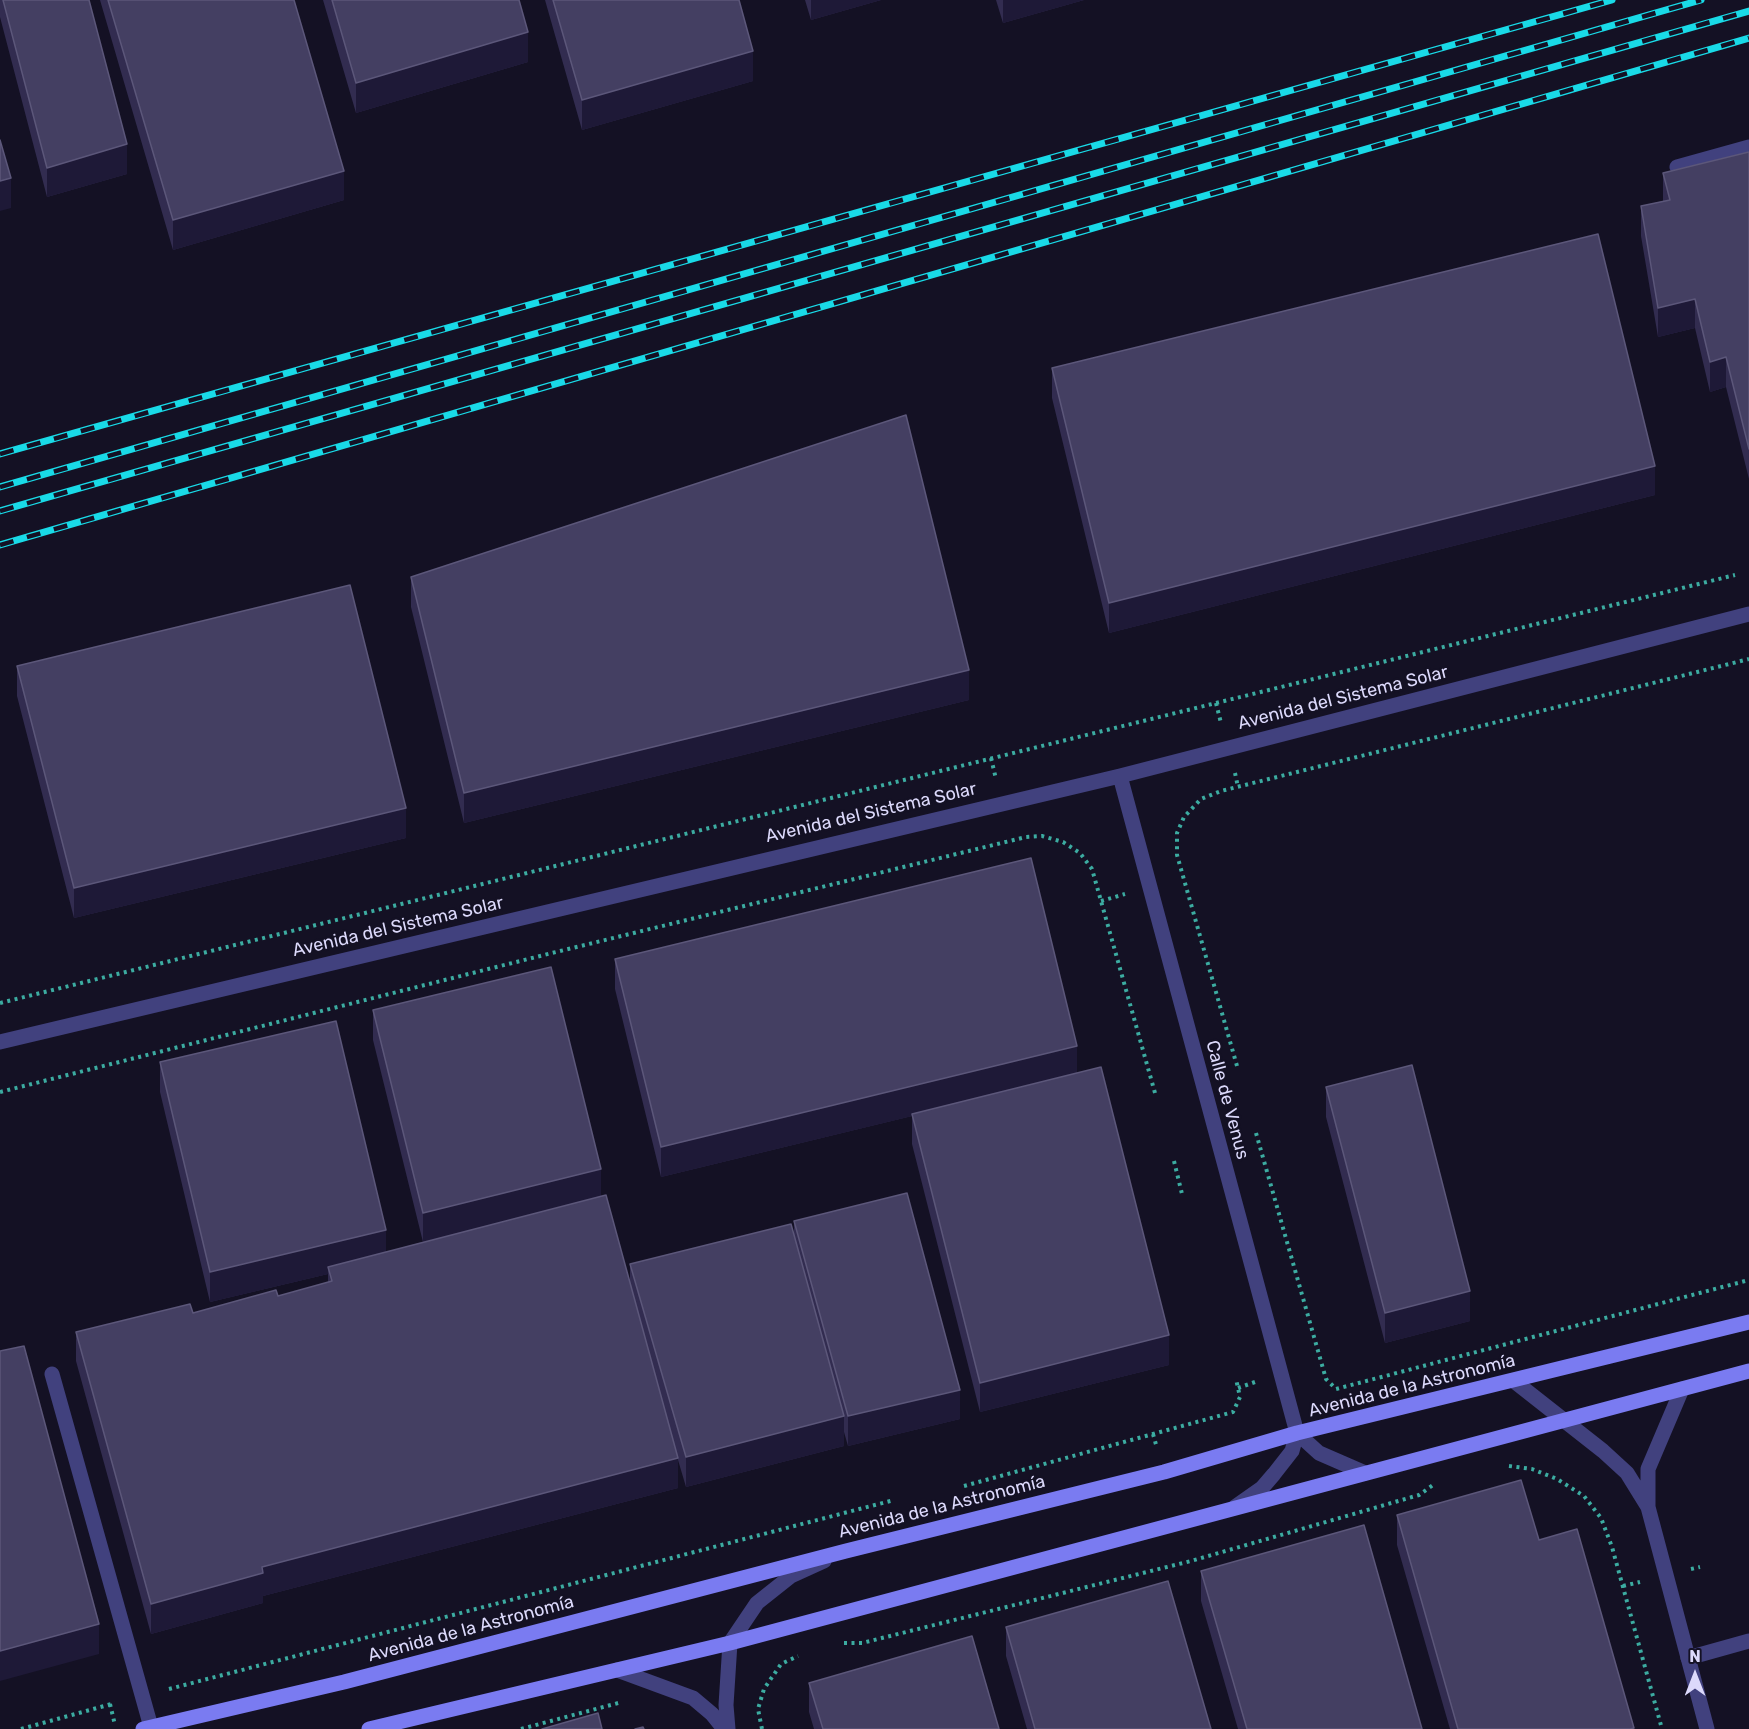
<!DOCTYPE html>
<html>
<head>
<meta charset="utf-8">
<style>
  body { margin:0 }
  #map { position:relative; width:1749px; height:1729px; overflow:hidden; background:#141124; font-family:Rubik,sans-serif }
  canvas { display:block }
  .north { position:absolute; left:1665px; top:1645px; width:60px; height:60px; -webkit-text-stroke:4px #141124; paint-order:stroke; rotate:0deg; font-size:16px; font-weight:700; line-height:24px; text-align:center; color:#dcd9fb }
  .north::after { content:''; display:block; margin:auto; width:21px; height:27px; background:#dcd9fb; clip-path:polygon(50% 0,100% 100%,50% 72%,0 100%) }
</style>
</head>
<body>
<div id="map">
<canvas width="1749" height="1729"></canvas>
<div class="north">N</div>
</div>
<script>
const context = document.querySelector('canvas').getContext('2d');
context.lineJoin = 'round';
const shape = rows => new Path2D(rows.map(r => 'M' + r).join(''));
function stroke(path, color, width, dash) { context.strokeStyle = color; context.lineWidth = width; context.lineCap = dash ? 'butt' : 'round'; context.setLineDash(dash || []); context.stroke(path); }
function fill(path, color) { context.fillStyle = color; context.fill(path, 'evenodd'); }
function drawText(font, color, halo, rows, align = 'center') {
  context.font = font + ' Rubik,sans-serif'; context.lineWidth = 4.5; context.setLineDash([]); context.textBaseline = 'middle'; context.strokeStyle = halo; context.fillStyle = color; for (const [text, x, y, turn = 0] of rows) {
    context.save(); context.translate(x, y); context.rotate((+turn || 0) * Math.PI / 180); context.textAlign = isNaN(turn) ? turn : align; if (halo) context.strokeText(text, 0, 0); context.fillText(text, 0, 0); context.restore();
  }
}
const path = shape([
  [1216,703,1221,723],
  [991,758,996,779],
  [1235,773,1238,787],
  [1101,901,1125,894],
  [0,1003,1735,575],
  [1237,1066,1177,855,1177,833,1184,817,1201,799,1221,791,1749,659],
  [0,1092,552,953,1026,837,1042,836,1063,842,1080,853,1092,869,1155,1093],
  [1256,1133,1326,1379,1336,1389,1749,1280],
  [1174,1161,1182,1194],
  [1238,1388,1255,1382],
  [1153,1434,1157,1448],
  [1509,1466,1532,1469,1557,1479,1584,1496,1601,1518,1612,1547,1662,1729],
  [964,1486,1233,1412,1240,1397,1236,1379],
  [1691,1569,1700,1567],
  [1623,1586,1640,1582],
  [844,1643,862,1643,1191,1561,1419,1495,1433,1485],
  [169,1689,894,1500],
  [110,1704,115,1725],
  [21,1729,115,1703],
  [521,1729,622,1702],
  [762,1729,758,1709,764,1689,781,1664,798,1656]
]);
const lane = shape([
  [1677,167,1749,147],
  [52,1374,151,1727],
  [1688,1658,1749,1641]
]);
const street = shape([
  [1120,776,1297,1433,1292,1451,1274,1474,1262,1488,1235,1507],
  [0,1042,1120,776,1749,614],
  [1514,1381,1603,1451,1627,1473,1648,1507],
  [1682,1389,1648,1469,1648,1507,1707,1729],
  [1297,1433,1319,1453,1365,1473],
  [617,1670,693,1698,712,1714,724,1729],
  [728,1729,726,1705,730,1643,757,1603,791,1576,824,1561]
]);
const secondary = shape([
  [143,1729,344,1682,846,1551,1164,1472,1297,1433,1749,1322],
  [369,1729,730,1643,1749,1371]
]);
const rail = shape([
  [0,454,1612,0],
  [0,487,1701,0],
  [0,511,1749,11],
  [0,545,1749,38]
]);
const wall = shape([
  [0,0,89,0,127,174,47,197,0,17],
  [100,0,294,0,344,200,173,250],
  [323,0,519,0,528,62,356,113],
  [545,0,739,0,753,81,582,130],
  [805,0,881,0,811,20],
  [996,0,1084,0,1003,23],
  [1749,152,1749,479,1726,387,1710,392,1695,328,1658,337,1641,236,1641,206,1663,201,1663,173],
  [1052,368,1655,495,1109,633,1052,398],
  [411,577,969,700,464,823,411,607],
  [17,666,406,838,74,918,17,696],
  [615,959,1077,1073,1169,1365,980,1412,912,1144,912,1116,661,1177,615,989],
  [373,1010,601,1196,630,1283,630,1264,794,1236,794,1221,960,1419,848,1446,844,1432,844,1446,686,1487,678,1460,678,1488,263,1596,263,1603,151,1634,76,1361,76,1332,193,1313,278,1296,328,1282,328,1274,210,1302,160,1092,160,1062,386,1252,423,1242,373,1040],
  [1326,1087,1470,1321,1385,1343,1326,1117],
  [1397,1515,1539,1540,1634,1729,1450,1729,1397,1545],
  [1201,1571,1422,1729,1238,1729,1201,1601],
  [1006,1627,1211,1729,1027,1729,1006,1656],
  [809,1683,999,1729,814,1729,809,1712]
]);
const shadedWall = shape([
  [811,0,881,0,811,20],
  [1003,0,1084,0,1003,23],
  [528,32,528,62,356,113,356,83],
  [753,51,753,81,582,130,582,100],
  [127,144,127,174,47,197,47,168],
  [344,171,344,200,173,250,173,220],
  [11,178,11,208,0,211,0,181],
  [1695,299,1695,328,1658,337,1658,308],
  [1726,357,1726,387,1710,392,1710,362],
  [1655,466,1655,495,1109,633,1109,603],
  [969,670,969,700,464,823,464,793],
  [406,808,406,838,74,918,74,888],
  [1077,1046,1077,1076,661,1177,661,1147],
  [601,1169,601,1199,423,1243,423,1213],
  [386,1230,386,1260,328,1267,328,1274,210,1302,210,1272],
  [1470,1291,1470,1321,1385,1343,1385,1313],
  [1169,1335,1169,1365,980,1412,980,1383],
  [960,1390,960,1419,848,1446,848,1416],
  [844,1416,844,1446,686,1487,686,1457],
  [678,1458,678,1488,263,1596,263,1603,151,1634,151,1604,262,1567],
  [99,1624,99,1654,0,1681,0,1651]
]);
const building = shape([
  [3,0,89,0,127,144,47,168,3,0],
  [108,0,294,0,344,171,173,220,108,0],
  [332,0,519,0,528,32,356,83,332,0],
  [553,0,739,0,753,51,582,100,553,0],
  [0,140,11,178,0,181,0,140],
  [1749,152,1749,449,1726,357,1710,362,1695,299,1658,308,1641,206,1670,200,1663,173,1749,152],
  [1598,234,1655,466,1109,603,1052,368,1598,234],
  [906,415,969,670,464,793,411,577,906,415],
  [350,585,406,808,74,888,17,666,350,585],
  [1031,858,1077,1046,661,1147,615,959,1031,858],
  [551,967,601,1169,423,1213,373,1010,551,967],
  [336,1021,386,1230,210,1272,160,1062,336,1021],
  [1412,1065,1470,1291,1385,1313,1326,1087,1412,1065],
  [1101,1067,1169,1335,980,1383,912,1114,1101,1067],
  [907,1193,960,1390,848,1416,794,1221,907,1193],
  [606,1195,678,1458,262,1567,263,1573,151,1604,76,1332,190,1304,193,1313,276,1290,278,1296,332,1281,328,1267,606,1195],
  [791,1224,844,1416,686,1457,630,1264,791,1224],
  [24,1346,99,1624,0,1651,0,1351,24,1346],
  [1521,1480,1539,1540,1577,1529,1634,1728,1630,1729,1458,1729,1397,1515,1521,1480],
  [1364,1525,1422,1729,1247,1729,1201,1571,1364,1525],
  [1168,1581,1211,1729,1035,1729,1006,1627,1168,1581],
  [972,1636,999,1729,823,1729,809,1683,972,1636],
  [598,1713,602,1729,542,1729,598,1713],
  [643,1727,644,1729,635,1729,643,1727]
]);
const streetNames = [
  ["Avenida del Sistema Solar",1343,698,-14],
  ["Avenida del Sistema Solar",871,813,-13],
  ["Avenida del Sistema Solar",398,927,-13],
  ["Calle de Venus",1227,1100,75],
  ["Avenida de la Astronomía",1412,1386,-14],
  ["Avenida de la Astronomía",942,1507,-14],
  ["Avenida de la Astronomía",471,1629,-15]
];
stroke(path, '#3caca1', 4, [3, 4.5]);
stroke(lane, '#41417e', 15);
stroke(street, '#41417e', 15);
stroke(secondary, '#7a7bf1', 15);
stroke(rail, '#19dae7', 7);
stroke(rail, '#141124', 4.5, [14]);
fill(wall, '#322c50');
fill(shadedWall, '#1e1937');
fill(building, '#443f62');
stroke(building, '#5c577a', 1.5);
drawText('18px', '#dcd9fb', '#141124', streetNames);
</script>
</body>
</html>
